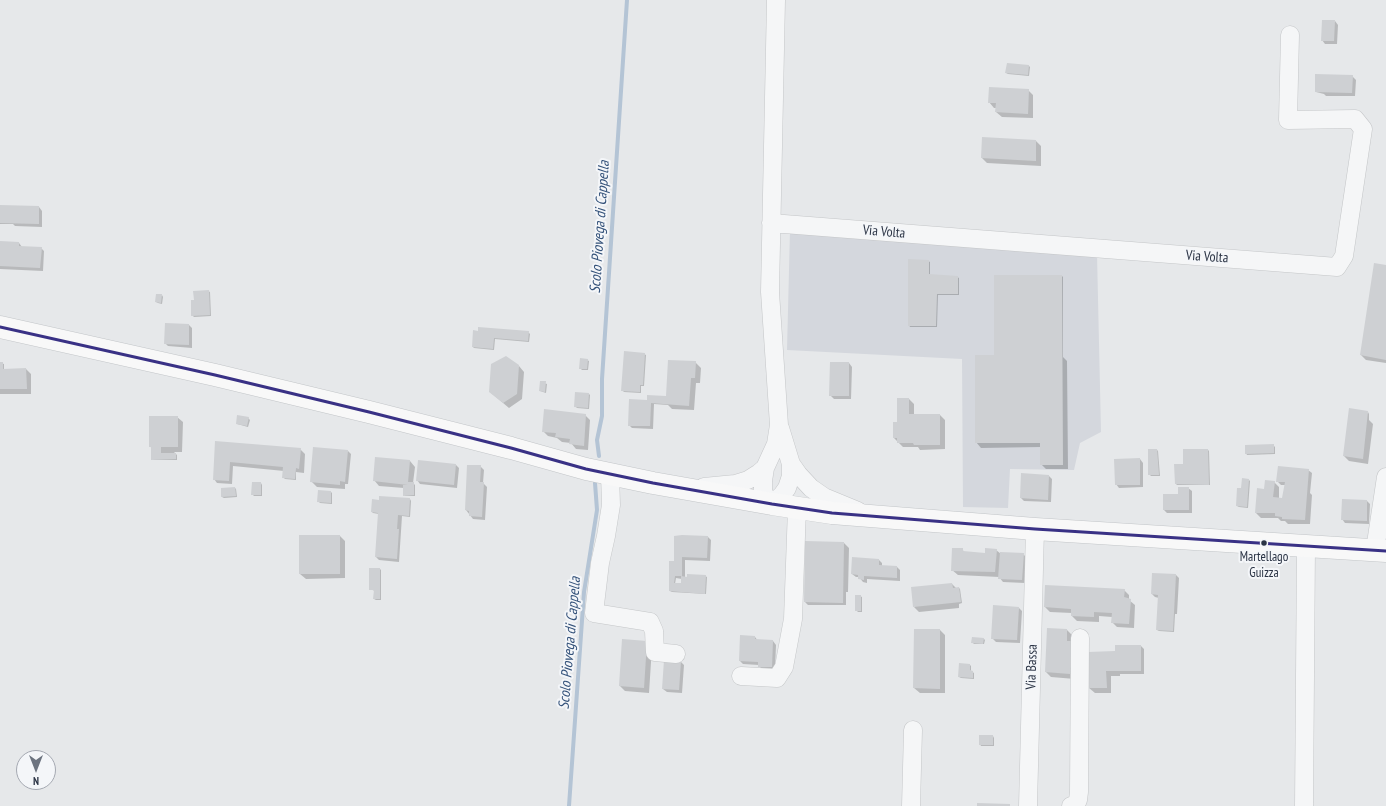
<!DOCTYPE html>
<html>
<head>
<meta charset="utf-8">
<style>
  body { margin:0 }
  #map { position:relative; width:1386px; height:806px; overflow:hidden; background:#e6e8ea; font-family:"PT Sans Narrow",sans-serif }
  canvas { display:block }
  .north { position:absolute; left:16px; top:750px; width:40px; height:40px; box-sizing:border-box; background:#f4f6f9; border:1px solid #a4a8b1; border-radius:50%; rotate:180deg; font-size:11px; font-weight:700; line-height:16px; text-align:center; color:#2b3445 }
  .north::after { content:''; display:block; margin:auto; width:14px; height:18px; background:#6c737f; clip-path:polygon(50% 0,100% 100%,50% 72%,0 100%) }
</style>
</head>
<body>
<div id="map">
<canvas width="1386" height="806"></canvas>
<div class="north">N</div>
</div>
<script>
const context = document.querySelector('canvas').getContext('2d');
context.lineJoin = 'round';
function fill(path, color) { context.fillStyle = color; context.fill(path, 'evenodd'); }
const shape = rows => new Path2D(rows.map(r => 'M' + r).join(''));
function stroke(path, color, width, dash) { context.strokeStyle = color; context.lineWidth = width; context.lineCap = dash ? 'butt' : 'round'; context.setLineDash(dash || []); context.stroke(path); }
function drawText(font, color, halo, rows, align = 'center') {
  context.font = font + ' "PT Sans Narrow",sans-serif'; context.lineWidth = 4; context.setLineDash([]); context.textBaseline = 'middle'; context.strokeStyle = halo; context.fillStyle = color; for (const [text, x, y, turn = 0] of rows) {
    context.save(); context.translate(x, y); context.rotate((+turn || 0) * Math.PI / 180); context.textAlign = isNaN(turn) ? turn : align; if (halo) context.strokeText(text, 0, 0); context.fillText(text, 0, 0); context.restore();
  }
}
const built = shape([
  [790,230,1097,254,1101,432,1080,443,1074,470,1010,469,1008,508,963,507,962,359,787,350]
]);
const shadow = shape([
  [1335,21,1338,25,1337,44,1325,44,1322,40],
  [1029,66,1030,67,1029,76,1008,74,1006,73],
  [1352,76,1356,80,1355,96,1326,96,1324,94,1316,92],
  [1028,90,1033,95,1033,118,1002,117,996,112,996,108,994,108,989,102],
  [1036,141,1041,146,1041,166,987,163,982,158],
  [0,198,0,206,39,207,42,211,42,227,15,226,13,224,0,224],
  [0,242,19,243,22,247,41,248,44,251,43,271,0,269],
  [928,261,930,262,930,275,957,277,959,278,959,295,938,295,937,327,910,327,909,325],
  [1375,265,1386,266,1386,363,1366,360,1361,355],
  [1062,276,1063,277,1063,357,1067,361,1068,469,1046,469,1041,464,1041,447,981,448,976,442,995,356],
  [208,291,210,292,211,316,194,317,192,315,195,300],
  [162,295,163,297,162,304,158,303,156,302],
  [166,324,189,325,192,328,192,348,168,346,165,343],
  [474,332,528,332,530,334,529,342,495,339,494,350,474,348,473,347],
  [644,354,646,355,644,386,641,386,641,393,624,392,622,390],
  [587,360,589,361,588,370,582,370,580,368],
  [695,362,701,368,700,383,696,383,694,410,672,409,668,405,654,404,653,429,632,428,629,425,648,401,666,397],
  [0,363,4,364,4,370,26,369,31,374,31,394,0,394],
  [849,363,852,367,851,399,834,399,830,395],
  [519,366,524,372,522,399,509,408,490,392],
  [541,382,547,384,546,393,540,391],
  [589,394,590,395,589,409,577,408,575,406],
  [909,399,914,404,914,415,940,415,945,420,945,449,920,450,918,447,903,447,894,438],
  [1368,412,1369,414,1369,420,1373,424,1368,464,1349,461,1344,456],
  [585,415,590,420,588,450,576,449,571,443,562,442,557,438,548,436,543,431],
  [177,417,183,422,182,452,174,452,177,455,177,460,154,460,152,459,152,449,150,446],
  [248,418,250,420,248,427,237,424],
  [1273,445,1275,447,1275,454,1247,455,1246,453],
  [300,449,305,454,304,473,296,472,296,480,285,479,283,477,284,471,233,466,232,484,217,483,214,479,215,461],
  [1157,450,1158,451,1160,476,1151,476,1149,474],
  [1208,450,1209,451,1210,485,1177,485,1176,484,1184,465],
  [348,451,351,454,348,484,345,484,345,489,317,487,311,481],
  [1140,459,1143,463,1143,487,1119,488,1116,484],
  [410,461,415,467,413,483,415,485,415,496,405,496,404,495,404,488,379,486,374,480],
  [456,465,459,468,457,488,420,484,417,480],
  [480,466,484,470,483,483,487,487,485,520,473,519,466,510],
  [1308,470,1312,473,1310,493,1312,495,1310,524,1288,524,1285,521,1281,521,1278,518,1261,518,1256,513,1265,490,1274,482,1279,487,1279,499,1283,499,1285,485,1281,485,1277,481],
  [1049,476,1052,479,1051,502,1024,501,1021,498],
  [1249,480,1250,481,1248,508,1239,507,1237,506,1242,489],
  [261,483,262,485,262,496,254,496,252,494],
  [235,488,236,489,237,497,224,498,222,497,222,489],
  [1188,488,1192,491,1192,513,1167,513,1164,510],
  [319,491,331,492,332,493,332,504,320,503,318,501],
  [410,499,411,501,410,517,402,516,399,562,379,560,376,557,379,514,373,513,372,512],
  [1342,500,1367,501,1370,504,1369,524,1345,523,1342,519],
  [340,536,345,541,345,578,306,579,300,574],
  [708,537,711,540,710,561,685,560,685,577,705,576,707,577,706,594,672,592,670,591,675,562],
  [676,578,682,579,682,584,675,584],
  [844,543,849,548,848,592,846,592,846,605,808,605,805,602],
  [962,549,965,553,986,554,996,550,1001,554,1023,554,1027,558,1025,583,1003,582,999,577,958,575,952,570],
  [879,560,882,563,882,566,897,567,900,570,900,581,867,579,867,583,863,582,859,577,856,577,852,574],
  [380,569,381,570,381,600,376,600,374,599,375,591,370,589],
  [1176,575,1179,578,1177,614,1175,614,1174,632,1159,631,1157,630,1159,598,1155,597,1152,594],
  [952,584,956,588,959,588,960,589,962,603,959,604,959,608,919,612,914,607],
  [1124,590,1129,595,1129,600,1135,605,1134,628,1117,627,1112,622,1112,617,1099,616,1099,622,1077,621,1072,616,1072,613,1050,612,1045,607],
  [860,596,862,597,862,612,858,612,856,610],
  [1019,608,1022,611,1020,643,996,642,992,638],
  [940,630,945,635,945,693,920,693,914,688],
  [1067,630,1072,635,1075,679,1051,677,1046,672],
  [755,637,758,641,773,641,776,645,775,670,762,670,759,665,743,664,740,661],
  [984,639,985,640,984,644,974,644,972,642],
  [623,640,652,647,649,693,625,691,620,686],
  [1141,646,1144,649,1144,674,1120,674,1120,676,1111,676,1111,693,1095,693,1089,688,1116,652],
  [681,662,684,665,682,693,667,692,663,689],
  [970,665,971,666,971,671,974,673,974,679,961,678,959,677],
  [993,736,994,738,994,746,981,746,980,744]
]);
const stream = shape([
  [599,456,597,440,602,416,602,379,627,0],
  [569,806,584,592,597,510,595,483]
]);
const building = shape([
  [1322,20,1335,20,1334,41,1321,41],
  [1007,63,1029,65,1028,75,1005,73],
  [1315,74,1353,75,1352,93,1315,92],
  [989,87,1029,89,1028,114,995,112,996,103,988,103],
  [982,137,1036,140,1036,161,981,158],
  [0,205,39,206,39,224,0,223],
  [0,241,19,242,19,246,42,247,40,268,0,266],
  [908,259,929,260,929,274,958,276,958,294,937,294,936,326,908,326],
  [1374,263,1386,265,1386,360,1360,355],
  [994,275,1062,275,1063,465,1040,465,1040,443,975,443,975,355,994,355],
  [209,290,210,315,191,316,191,300,194,300,193,291],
  [156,294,162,294,161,303,155,302],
  [165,323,189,324,189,345,164,344],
  [478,327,529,331,528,341,494,338,493,349,472,347,473,330,478,331],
  [624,351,645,353,643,385,640,385,640,392,621,391],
  [506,356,519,365,517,394,503,403,489,392,491,364],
  [580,358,588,359,587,369,579,369],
  [668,360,696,361,695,378,691,378,689,406,651,403,650,426,628,426,629,399,647,400,647,395,666,396],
  [0,362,3,362,3,369,26,368,27,389,0,389],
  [830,362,849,362,849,396,829,396],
  [540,381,546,381,545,392,539,391],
  [575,392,589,393,588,408,574,407],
  [897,398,909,398,909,414,940,414,940,445,914,445,913,443,897,443,897,438,893,438,893,422,897,422],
  [1349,408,1368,411,1363,459,1343,456],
  [544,409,586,414,584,446,569,444,570,439,555,437,556,433,542,432],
  [237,415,249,417,247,426,236,424],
  [149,416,178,416,178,447,161,447,161,453,176,453,176,459,151,460,151,447,149,447],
  [215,441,301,448,299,469,296,468,295,479,282,478,283,467,230,462,229,481,213,480],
  [1274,444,1274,453,1245,454,1245,445],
  [313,447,348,450,345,482,340,481,340,485,310,482],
  [1148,449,1157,449,1159,475,1148,475],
  [1183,449,1208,449,1209,485,1175,484,1174,464,1183,464],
  [375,457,410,460,408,482,414,482,414,495,403,496,403,485,408,485,373,481],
  [1140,458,1140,485,1115,485,1114,459],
  [418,460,456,464,454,485,416,481],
  [467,465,481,465,480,482,484,482,482,517,469,516,469,511,465,510],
  [1278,466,1309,469,1305,520,1282,519,1282,517,1275,516,1275,513,1255,513,1257,488,1264,489,1265,480,1275,481,1273,497,1282,498,1285,482,1276,482],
  [1021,473,1049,475,1048,500,1020,498],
  [1242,478,1249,479,1247,507,1236,506,1237,488,1241,488],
  [252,482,261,482,261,495,251,495],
  [235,487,236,496,221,497,221,488],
  [1178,487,1189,487,1189,510,1163,510,1163,494,1178,494],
  [318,490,331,491,331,503,317,502],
  [379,496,410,498,409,516,398,515,397,529,399,529,397,559,375,557,378,513,371,512,372,499,379,500],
  [1342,499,1367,500,1367,521,1341,520],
  [299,535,340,535,340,574,299,574],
  [682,535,708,536,707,558,682,557,682,576,681,576,687,577,687,574,706,575,705,594,669,591,669,561,674,561,674,536],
  [675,576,681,576,681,583,674,583],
  [805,541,844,542,843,603,804,602],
  [952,548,963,548,963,551,985,553,985,548,997,549,995,572,951,571],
  [1000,552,1024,553,1022,580,998,579],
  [852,557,879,559,879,565,897,566,897,578,864,576,864,580,858,579,858,575,851,574],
  [369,568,380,568,380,599,373,599,374,590,369,590],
  [1152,573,1176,574,1173,631,1156,630,1158,595,1151,594],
  [952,583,953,588,959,587,961,602,913,607,911,587],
  [1045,585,1125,589,1124,597,1131,599,1129,624,1111,623,1112,613,1094,612,1094,617,1071,616,1071,609,1044,607],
  [855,595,861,595,861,611,855,611],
  [993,605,1019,607,1017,640,991,639],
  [1047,628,1067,629,1067,641,1072,641,1070,674,1045,672],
  [914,629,940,629,940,689,913,688],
  [740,635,755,636,755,639,773,640,772,667,758,667,758,662,739,661],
  [972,637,984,638,983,644,971,643],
  [622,639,647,641,644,688,619,686],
  [1115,645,1141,645,1141,671,1106,671,1107,688,1088,688,1088,652,1115,651],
  [664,660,681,661,679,690,662,689],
  [959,663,970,664,970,670,973,671,973,678,958,677],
  [979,735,993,735,993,745,979,745],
  [977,803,1010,804,1010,806,977,806]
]);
const minor = shape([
  [771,223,1337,267,1344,256,1363,129,1355,119,1288,120,1290,35],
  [780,428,791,464,798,474,811,488,824,497,858,511],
  [765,468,763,481,763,490,765,496,772,504,782,495,787,488,791,476,791,464],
  [610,474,611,505,606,536,600,563,594,613,650,622,654,631,655,652,676,654],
  [704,487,735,484,748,480,759,473,765,468,776,444,779,425,770,292,776,0],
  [1375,550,1386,477],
  [741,676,777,678,784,667,793,619,797,508],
  [911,806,913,730],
  [1028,806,1035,529],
  [1071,806,1075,805,1078,800,1079,792,1080,638],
  [1304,806,1306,546]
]);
const major = shape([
  [0,327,215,375,369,412,511,448,586,469,653,483,772,504,832,513,1035,529,1386,551]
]);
const bus1 = shape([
  [0,327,215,375,369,412,511,448,586,469,653,483,772,504,832,513,1035,529,1386,551]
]);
const markers = [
  [1264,543,3.5,"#2b3445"]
];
const busNames = [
  ["Martellago",1264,557],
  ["Guizza",1264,573]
];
const streetNames = [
  ["Via Volta",884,232,5],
  ["Via Volta",1207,257,4],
  ["Via Bassa",1032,667,-88]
];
const waterNames = [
  ["Scolo Piovega di Cappella",600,227,-86],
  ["Scolo Piovega di Cappella",570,643,-85]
];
fill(built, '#d4d7dd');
fill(shadow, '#0003');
stroke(stream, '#b4c4d5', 4);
fill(building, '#ced0d3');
stroke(minor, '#c4c6c8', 19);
stroke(major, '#c2c5c8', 23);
stroke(minor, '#f5f6f7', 18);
stroke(major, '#f8f8f8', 22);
stroke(bus1, '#393185', 3);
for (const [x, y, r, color] of markers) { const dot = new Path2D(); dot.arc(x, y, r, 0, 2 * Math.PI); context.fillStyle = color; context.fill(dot); stroke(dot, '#f4f6f9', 1.5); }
drawText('13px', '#2b3445', '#f4f6f9', busNames);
drawText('14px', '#2b3445', '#f4f6f9', streetNames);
drawText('italic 15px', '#34527a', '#f4f6f9', waterNames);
</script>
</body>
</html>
